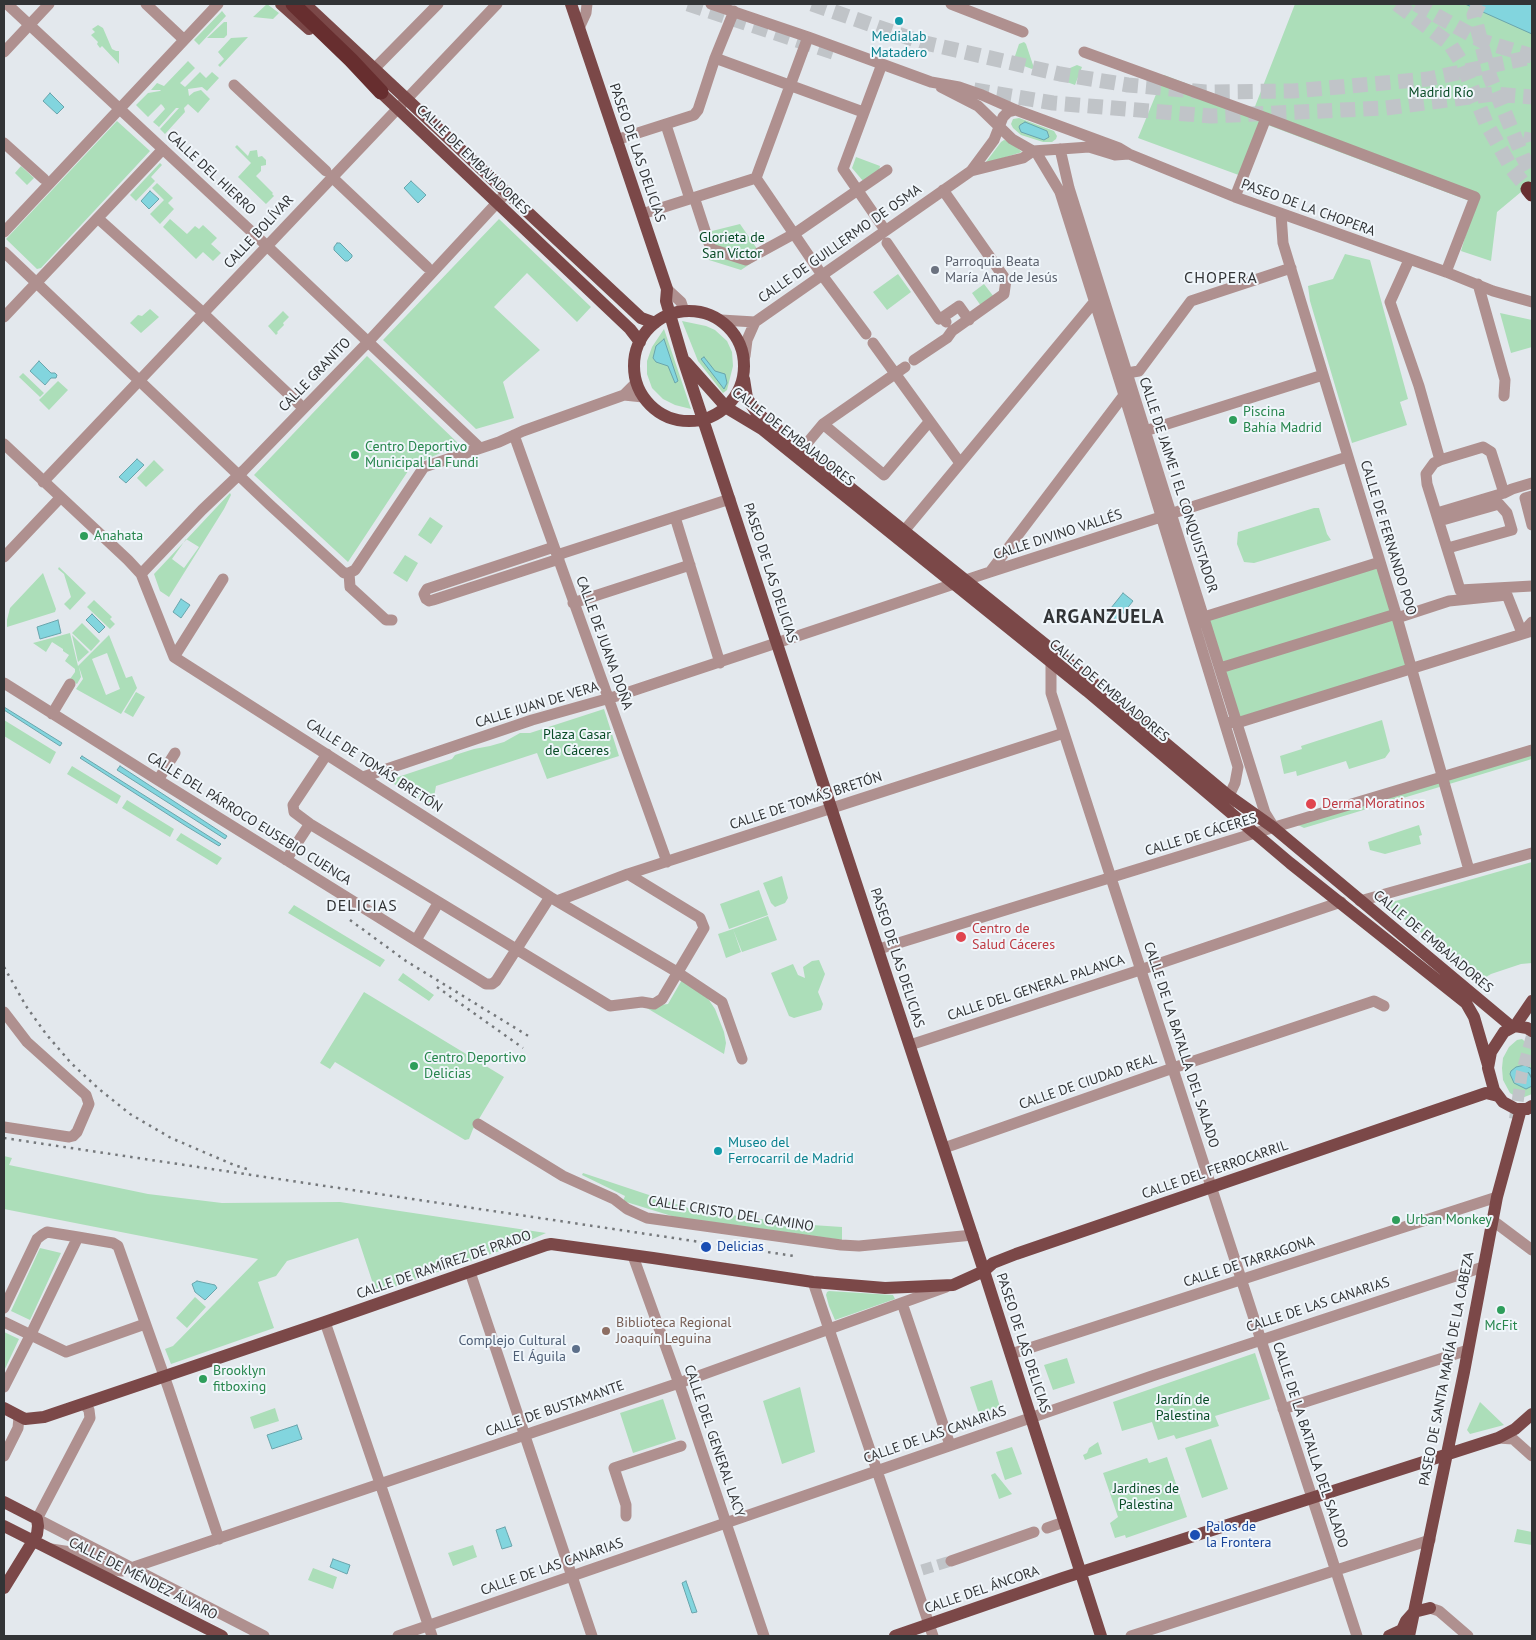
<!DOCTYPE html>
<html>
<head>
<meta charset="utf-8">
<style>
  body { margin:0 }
  #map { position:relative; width:1536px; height:1640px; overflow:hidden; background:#e3e8ed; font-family:"PT Sans",sans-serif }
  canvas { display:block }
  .frame { position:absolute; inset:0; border:5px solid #323436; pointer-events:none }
</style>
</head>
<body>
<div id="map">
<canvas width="1536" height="1640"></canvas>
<div class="frame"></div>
</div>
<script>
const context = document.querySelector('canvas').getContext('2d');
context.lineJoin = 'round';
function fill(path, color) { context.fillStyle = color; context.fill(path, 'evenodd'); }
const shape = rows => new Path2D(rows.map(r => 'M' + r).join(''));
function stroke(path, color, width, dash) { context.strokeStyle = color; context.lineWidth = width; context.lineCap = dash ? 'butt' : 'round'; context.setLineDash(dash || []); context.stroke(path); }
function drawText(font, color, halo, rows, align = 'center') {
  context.font = font + ' "PT Sans",sans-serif'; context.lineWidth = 4; context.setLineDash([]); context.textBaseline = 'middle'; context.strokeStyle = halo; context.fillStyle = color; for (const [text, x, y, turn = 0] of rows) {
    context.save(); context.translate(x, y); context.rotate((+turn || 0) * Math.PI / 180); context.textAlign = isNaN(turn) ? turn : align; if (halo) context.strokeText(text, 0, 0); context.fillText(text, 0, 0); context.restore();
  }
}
const green = shape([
  [267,4,279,13,273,19,253,17],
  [1295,4,1532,4,1532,185,1521,192,1497,212,1491,261,1461,251,1475,203,1265,124,1244,177,1138,138,1164,75,1254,109],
  [222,11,226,16,199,45,194,40],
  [224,22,227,22,227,35,224,38,207,38],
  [98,25,103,28,112,49,116,51,119,51,119,64,102,46,100,48,97,44,98,42,91,35,95,32,92,29],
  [248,37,220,67,218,65,224,59,218,52,231,38],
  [1024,42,1026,44,1034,68,1032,69,1013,62,1019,44],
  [188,61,195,68,180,83,185,87,200,72,206,78,212,72,219,78,207,91,202,87,188,89,189,96,194,92,201,90,210,99,198,113,188,104,184,108,185,112,165,134,160,129,179,108,176,108,159,127,153,122,165,109,163,106,161,104,148,117,136,105,148,93,160,91,161,90,151,90,157,83,164,86],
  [1077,65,1082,67,1075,85,1056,78,1063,71],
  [1019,118,1054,131,1057,136,1056,139,1052,142,1043,142,1021,135,1013,128,1011,124,1013,119],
  [117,121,150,151,41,268,37,269,6,239],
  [1004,140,1009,141,1022,152,987,163,986,162,1001,142],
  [237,145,248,156,250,151,257,150,258,157,262,156,266,160,266,165,261,166,261,171,256,176,273,193,272,194,274,196,266,204,238,177,251,163,235,147],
  [856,157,880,166,879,171,863,181,852,168],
  [160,163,162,165,151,177,155,181,136,201,130,195],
  [21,166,34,178,27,185,15,173],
  [157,183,173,198,168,203,174,209,160,224,150,214,164,200,152,188],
  [170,219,187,234,195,226,199,229,203,225,217,238,211,244,221,253,213,261,203,252,196,259,163,227],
  [499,219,591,307,577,322,527,273,494,307,540,350,503,382,514,418,476,429,383,340],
  [740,224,762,256,741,270,709,260,700,234],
  [1345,254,1370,260,1408,399,1400,402,1407,425,1352,443,1310,301,1308,286,1333,279],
  [898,274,911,292,887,310,873,292],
  [984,284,994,297,981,306,972,293],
  [150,309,159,317,141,333,130,323,138,315,142,316],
  [283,311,289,317,283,323,284,325,277,332,278,333,276,335,268,326],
  [1500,313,1532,320,1532,347,1511,353],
  [682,321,706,326,715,330,727,341,732,352,733,366,727,390,723,393,698,361],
  [664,329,691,409,675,405,663,399,652,388,647,374,647,361,652,347],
  [367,356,460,445,412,465,348,562,254,475],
  [23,373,44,393,40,397,19,377],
  [58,381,68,390,49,410,39,400],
  [154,460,164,470,146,487,137,478],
  [230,493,231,495,224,509,169,597,160,591,154,574],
  [186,539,199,547,184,568,172,559],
  [1314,508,1319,508,1327,534,1331,540,1254,563,1244,562,1237,544,1238,532],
  [430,517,443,526,431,544,418,535],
  [405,555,418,563,407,582,393,573],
  [1380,562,1410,667,1237,723,1204,617],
  [59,567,86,593,70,610,64,604,71,597,64,574,58,569],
  [43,573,56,609,55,612,7,627,7,620,10,608],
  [94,600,112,617,110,619,115,624,110,629,87,607],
  [82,623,100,641,91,651,72,633],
  [70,633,78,666,109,635,126,678,132,676,137,688,121,714,76,689,83,679,79,667,81,677,77,684,70,679,75,672,75,669,65,661,69,655,63,651,63,649,52,642,46,652,33,643],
  [107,653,120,689,106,695,92,659],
  [72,635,89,652,78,662],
  [136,692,145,697,133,717,124,712],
  [604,709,619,756,547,779,537,753,436,786,432,808,391,782,392,779,452,759,455,755,474,749,490,746,504,742,520,733,530,733],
  [4,720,56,752,50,764,4,736],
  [1382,720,1390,751,1385,758,1349,769,1346,761,1297,776,1296,771,1284,774,1280,756,1302,749,1301,746],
  [1532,746,1532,759,1304,828,1286,819],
  [72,766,121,796,117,804,67,774],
  [127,800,174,829,170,837,122,808],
  [1419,825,1422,835,1419,836,1421,844,1385,854,1370,850,1368,842],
  [181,833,222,858,217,865,176,840],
  [1532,862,1532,963,1521,964,1491,974,1481,980,1390,908,1392,902],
  [782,876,788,898,785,903,775,907,771,903,763,883],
  [759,890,768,915,729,929,720,904],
  [294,905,385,960,380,967,288,913],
  [768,916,777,940,742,952,733,929],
  [733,929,741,952,726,958,718,934],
  [819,960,825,974,818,992,823,1004,821,1010,794,1018,789,1016,771,973,793,964,798,975,805,978,803,967,812,961],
  [403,973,434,995,429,1001,398,980],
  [683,978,709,1000,715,1009,724,1032,726,1043,724,1054,645,1007,668,1004],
  [364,992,504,1077,473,1129,469,1139,465,1140,335,1062,330,1069,320,1063],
  [1522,1039,1532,1048,1532,1094,1522,1098,1515,1096,1510,1093,1503,1080,1502,1068,1503,1058,1509,1047,1517,1040],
  [4,1156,12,1158,9,1165,148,1194,222,1203,340,1202,546,1233,526,1242,376,1293,358,1238,287,1261,276,1276,258,1282,274,1328,171,1364,165,1349,173,1346,258,1259,4,1209],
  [583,1173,694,1210,797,1224,842,1227,842,1240,675,1217,623,1201,625,1196,582,1175],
  [40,1248,61,1253,30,1320,11,1311],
  [829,1291,893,1295,895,1299,835,1320,829,1306,826,1295,827,1292],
  [195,1297,206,1307,187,1328,176,1318],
  [4,1332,19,1339,4,1371],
  [1255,1353,1270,1399,1215,1416,1219,1426,1176,1439,1174,1435,1158,1440,1152,1422,1122,1431,1113,1402],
  [1067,1358,1075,1383,1053,1390,1044,1365],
  [992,1380,1000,1407,979,1414,970,1387],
  [800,1387,815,1452,782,1464,763,1401],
  [663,1399,676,1439,633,1453,620,1413],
  [1480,1402,1504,1425,1470,1434,1467,1430],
  [275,1408,279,1421,254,1429,250,1417],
  [1211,1439,1228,1489,1202,1498,1185,1448],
  [1098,1442,1102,1454,1085,1460,1083,1455,1087,1453,1089,1448],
  [1012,1447,1022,1474,1005,1480,996,1452],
  [1167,1457,1187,1517,1126,1538,1125,1535,1115,1538,1110,1523,1118,1517,1103,1473,1147,1458,1149,1463],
  [995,1473,1012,1494,999,1499,991,1475],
  [1517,1529,1532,1532,1532,1545,1514,1542],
  [473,1545,477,1557,453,1566,448,1553],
  [313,1568,337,1577,333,1589,308,1580]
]);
const water = shape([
  [1465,4,1532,4,1532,34,1465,4],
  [50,93,64,107,57,114,43,101,50,93],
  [1025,122,1047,131,1049,137,1044,140,1021,132,1019,127,1020,125,1025,122],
  [411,181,426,195,418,203,404,188,411,181],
  [150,191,159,199,149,209,141,201,150,191],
  [337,243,340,243,352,255,352,257,348,261,345,261,334,250,334,247,337,243],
  [664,339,678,381,675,383,668,366,656,362,653,358,656,346,664,339],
  [704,357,715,371,725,374,727,383,724,389,701,359,704,357],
  [39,361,51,373,55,373,57,375,56,378,51,378,45,385,30,371,39,361],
  [137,459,144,465,126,483,119,477,137,459],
  [1123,593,1133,601,1117,621,1107,613,1123,593],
  [181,599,190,605,181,618,173,612,181,599],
  [92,614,105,627,99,633,86,620,92,614],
  [58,620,61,633,40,639,37,627,58,620],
  [4,707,62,743,60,746,4,710,4,707],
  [82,756,221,844,219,846,186,826,80,758,82,756],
  [120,766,149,785,227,836,225,839,117,770,120,766],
  [1525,1065,1532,1069,1532,1077,1528,1072,1532,1079,1532,1086,1526,1089,1514,1083,1510,1074,1511,1071,1516,1067,1525,1065],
  [197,1281,215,1285,217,1288,205,1300,195,1292,192,1284,197,1281],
  [297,1425,302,1439,272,1449,267,1435,297,1425],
  [505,1527,512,1546,502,1549,496,1530,505,1527],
  [333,1559,350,1565,347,1574,330,1567,333,1559],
  [686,1581,697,1612,692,1613,682,1583,686,1581]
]);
const minorTunnel = shape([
  [922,1570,951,1561]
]);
const majorTunnel = shape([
  [1515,1119,1522,1072,1532,1036]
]);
const highwayTunnel = shape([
  [688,4,836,53],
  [812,4,921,42,1060,74,1128,85,1206,92,1293,91,1428,79,1532,57],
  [1397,4,1450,44,1462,63,1486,123,1512,169,1528,189],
  [1416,4,1482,41,1532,56],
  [1479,4,1474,15,1490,77,1523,157,1532,173],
  [974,90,1053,103,1211,116,1386,108,1493,94,1532,97],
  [1532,133,1531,138,1532,141]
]);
const minor = shape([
  [7,4,267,246,480,448],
  [146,4,180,36],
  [711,4,808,37,931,82,959,87,982,95,1016,110,1119,148,1129,154,1235,197,1446,272,1493,291,1532,302],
  [951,4,1023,32],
  [580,26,586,13,587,4],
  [4,52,49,4],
  [1084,52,1266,118],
  [715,58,863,112],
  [882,64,843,169,885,230],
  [374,69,438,4],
  [234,85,326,171],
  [941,87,978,106,1012,139,1033,151,1089,147,1115,155,1129,154],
  [666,125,690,199],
  [616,140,694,115,698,110,715,58,734,11],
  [4,143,44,179],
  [1060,149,1069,188,1265,813,1273,826],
  [1036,152,1060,192,1124,395,1238,767,1235,783,1229,796,1229,805],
  [971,171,1023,158,1033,151],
  [756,178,822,275,866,334],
  [756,178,808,37],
  [335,180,427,267],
  [1235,197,1266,118,1475,197,1446,272],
  [696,203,711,249,746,260,790,236],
  [642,214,756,178],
  [1281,214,1283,243,1396,614,1469,870],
  [102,222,199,309],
  [4,232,218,4],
  [794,234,887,170],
  [887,243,939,319,943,317],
  [4,252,270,505,344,573,349,573],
  [1409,260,1390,302,1419,386,1440,460],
  [1478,284,1505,380,1504,396],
  [667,289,681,302,684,311],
  [4,317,163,149],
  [207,317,299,404],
  [721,320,755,322],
  [946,322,943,317,959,306,969,320],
  [873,343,960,463],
  [745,356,747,340,755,322,971,171,994,140,1003,117,1008,112,1016,110],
  [914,360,947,338,952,331,1004,294,1006,280,943,190],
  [1127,373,1139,371,1191,301,1291,268],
  [624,395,643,397],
  [823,424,884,475,929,422],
  [1140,428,1145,431,1323,375],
  [514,435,667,862],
  [4,444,128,560,141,574,174,657],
  [803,448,823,424,905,367],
  [43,482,497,4],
  [1532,483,1512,489,1504,493,1491,452,1483,447,1440,460,1434,463,1426,474,1427,484,1460,590,1532,586],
  [1532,496,1525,498,1532,525],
  [1437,513,1504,493],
  [675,517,720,663],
  [1439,521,1499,504,1507,513,1512,530,1448,548],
  [899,537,1095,301,1096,296],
  [554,547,427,589,424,594,426,599,429,601,433,600,559,559],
  [557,555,730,499],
  [4,557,60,498],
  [990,572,1124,395],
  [349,573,355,570,424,467,499,442,523,431,624,395,636,383],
  [349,573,350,587,386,620,392,620],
  [141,574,202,510,244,470,368,342,507,192],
  [573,603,690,565],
  [1397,618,1449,601,1507,595,1522,633,1532,622],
  [1199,621,1204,617,1380,562],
  [174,657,550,897,677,972,722,1002,742,1059],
  [174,657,223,579],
  [1051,662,1051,693,1357,1636],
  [1220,668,1396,614],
  [4,683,158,780,486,984,492,984,496,981,550,897],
  [52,714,70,684],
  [1231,722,1237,723,1532,631],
  [327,754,293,805,294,812,310,824,610,1006,642,1002,654,1004,662,999,704,928,700,918,628,874],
  [363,777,532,720,617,696,990,572,1347,457],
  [158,780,175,753],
  [286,860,307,828],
  [557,901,628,874,1064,733],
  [1360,901,1532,853],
  [416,940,437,905],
  [879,949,1255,833,1532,750],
  [4,1012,27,1042,86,1095,89,1104,77,1132,73,1136,69,1137,4,1127],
  [910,1045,1140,970,1341,902],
  [478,1124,563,1176,614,1199,627,1209,647,1218,841,1245,859,1246,973,1235],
  [944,1148,1173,1068,1374,1001,1384,1006],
  [1492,1220,1532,1250],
  [633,1256,682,1392,764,1636],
  [470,1272,592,1636],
  [813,1282,933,1636],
  [902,1303,950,1445],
  [4,1308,37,1239,42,1235,47,1232,78,1237,113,1243,118,1246,168,1387,219,1539],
  [4,1322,66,1352,145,1324],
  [325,1322,432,1636],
  [1011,1354,1497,1197],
  [4,1387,31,1334,78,1237],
  [84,1404,89,1410,90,1418,37,1519,264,1636],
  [1283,1409,1468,1350],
  [1498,1438,1513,1439,1532,1456],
  [4,1456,18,1428,19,1417],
  [626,1516,626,1505,614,1468,681,1446],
  [1047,1528,1064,1522],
  [51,1549,71,1552,109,1569,122,1571,679,1383,946,1287],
  [951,1561,1034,1532],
  [1430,1608,1439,1611,1468,1636],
  [398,1636,1152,1376,1483,1267],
  [1131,1636,1430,1540]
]);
const major = shape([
  [281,4,309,29],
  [305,4,641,318,655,323],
  [571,4,667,289,666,301,683,359,984,1271,1101,1636],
  [375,87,630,329,640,342],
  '634 366a55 55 0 1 1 110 0a55 55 0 1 1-110 0Z',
  [686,362,727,408,762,429,1087,691,1290,863,1466,1003,1474,1017,1488,1065],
  [744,379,747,398,756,412,1097,686,1229,796,1274,828,1512,1027],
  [1515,1026,1532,1001],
  [1532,1031,1527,1028,1515,1026,1504,1032,1491,1052,1488,1068,1494,1090,1503,1102,1516,1109,1527,1109,1532,1106],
  [4,1408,25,1419,44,1417,325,1322,546,1245,551,1244,653,1258,813,1282,885,1288,953,1285,984,1271,993,1263,1016,1254,1486,1093,1498,1096],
  [4,1502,37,1519,38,1526,37,1534,33,1541,4,1588],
  [4,1526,222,1636],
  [895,1636,1063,1578,1498,1438,1515,1429,1532,1414],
  [1389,1636,1402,1630,1406,1621,1414,1612,1430,1608],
  [1409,1636,1464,1372,1497,1197,1521,1109]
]);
const highway = shape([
  [293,4,351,60,381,92],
  [1528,189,1532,194]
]);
const rail = shape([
  [350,920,406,961,530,1037],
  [4,967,26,1006,46,1034,71,1063,99,1089,130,1114,171,1138,234,1165,247,1169],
  [437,987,523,1048],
  [4,1138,794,1256]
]);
const markers = [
  [899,21,5,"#0f9aa8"],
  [935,270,5,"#6b7280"],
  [1233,420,5,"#2e9e5b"],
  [355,455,5,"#2e9e5b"],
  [84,536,5,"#2e9e5b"],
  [1311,804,6,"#e0444e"],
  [961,937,6,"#e0444e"],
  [414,1066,5,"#2e9e5b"],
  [718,1151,5,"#0f9aa8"],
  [1396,1220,5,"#2e9e5b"],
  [706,1247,6,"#1a4fb4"],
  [1501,1310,5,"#2e9e5b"],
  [606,1331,5,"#8d6e63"],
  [576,1349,5,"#5c6f8a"],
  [203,1379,5,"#2e9e5b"],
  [1195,1535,6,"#1a4fb4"]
];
const cultureNames = [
  ["Medialab",899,37],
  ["Matadero",899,53],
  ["Museo del",728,1143,"left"],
  ["Ferrocarril de Madrid",728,1159,"left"]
];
const parkNames = [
  ["Madrid Río",1441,93],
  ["Glorieta de",732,238],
  ["San Víctor",732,254],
  ["Plaza Casar",577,735],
  ["de Cáceres",577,751],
  ["Jardín de",1183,1400],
  ["Palestina",1183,1416],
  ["Jardines de",1146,1489],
  ["Palestina",1146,1505]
];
const streetNames = [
  ["PASEO DE LAS DELICIAS",637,153,71],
  ["CALLE DE EMBAJADORES",473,160,44],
  ["CALLE DEL HIERRO",211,173,43],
  ["PASEO DE LA CHOPERA",1308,208,20],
  ["CALLE BOLÍVAR",259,232,-47],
  ["CALLE DE GUILLERMO DE OSMA",840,244,-35],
  ["CALLE GRANITO",315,375,-46],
  ["CALLE DE EMBAJADORES",793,437,38],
  ["CALLE DE JAIME I EL CONQUISTADOR",1178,485,72],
  ["CALLE DIVINO VALLÉS",1058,535,-18],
  ["CALLE DE FERNANDO POO",1388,538,73],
  ["PASEO DE LAS DELICIAS",770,573,72],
  ["CALLE DE JUANA DOÑA",604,643,70],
  ["CALLE DE EMBAJADORES",1109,691,40],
  ["CALLE JUAN DE VERA",537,705,-17],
  ["CALLE DE TOMÁS BRETÓN",374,766,33],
  ["CALLE DE TOMÁS BRETÓN",806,801,-18],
  ["CALLE DEL PÁRROCO EUSEBIO CUENCA",249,819,32],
  ["CALLE DE CÁCERES",1201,835,-17],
  ["CALLE DE EMBAJADORES",1433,942,40],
  ["PASEO DE LAS DELICIAS",897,958,72],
  ["CALLE DEL GENERAL PALANCA",1036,988,-18],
  ["CALLE DE LA BATALLA DEL SALADO",1181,1045,72],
  ["CALLE DE CIUDAD REAL",1088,1082,-19],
  ["CALLE DEL FERROCARRIL",1215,1170,-19],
  ["CALLE CRISTO DEL CAMINO",731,1214,9],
  ["CALLE DE TARRAGONA",1249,1262,-18],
  ["CALLE DE RAMÍREZ DE PRADO",444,1265,-19],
  ["CALLE DE LAS CANARIAS",1318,1305,-18],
  ["PASEO DE LAS DELICIAS",1023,1343,72],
  ["PASEO DE SANTA MARÍA DE LA CABEZA",1447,1369,-79],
  ["CALLE DE BUSTAMANTE",555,1409,-19],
  ["CALLE DE LAS CANARIAS",935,1435,-19],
  ["CALLE DEL GENERAL LACY",714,1441,71],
  ["CALLE DE LA BATALLA DEL SALADO",1310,1445,72],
  ["CALLE DE LAS CANARIAS",552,1567,-19],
  ["CALLE DE MÉNDEZ ÁLVARO",143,1579,27],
  ["CALLE DEL ÁNCORA",982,1590,-19]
];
const worshipNames = [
  ["Parroquia Beata",945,262],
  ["María Ana de Jesús",945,278]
];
const leisureNames = [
  ["Piscina",1243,412],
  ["Bahía Madrid",1243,428],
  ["Centro Deportivo",365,447],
  ["Municipal La Fundi",365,463],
  ["Anahata",94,536],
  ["Centro Deportivo",424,1058],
  ["Delicias",424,1074],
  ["Urban Monkey",1406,1220],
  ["McFit",1501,1326,"center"],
  ["Brooklyn",213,1371],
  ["fitboxing",213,1387]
];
const healthNames = [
  ["Derma Moratinos",1322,804],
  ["Centro de",972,929],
  ["Salud Cáceres",972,945]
];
const transitNames = [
  ["Delicias",717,1247],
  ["Palos de",1206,1527],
  ["la Frontera",1206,1543]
];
const educationNames = [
  ["Biblioteca Regional",616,1323],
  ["Joaquín Leguina",616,1339]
];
const serviceNames = [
  ["Complejo Cultural",566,1341],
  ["El Águila",566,1357]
];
const quarterNames = [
  ["CHOPERA",1221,278],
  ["DELICIAS",362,906]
];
const districtNames = [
  ["ARGANZUELA",1104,618]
];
fill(green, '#acdeb9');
fill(water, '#82d5de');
stroke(water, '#6aa5ac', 1);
stroke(minorTunnel, '#c0c4c8', 11, [11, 5.5]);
stroke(majorTunnel, '#c0c4c8', 12, [12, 6]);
stroke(highwayTunnel, '#c0c4c8', 15, [15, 8]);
stroke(minor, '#af908f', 11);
stroke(major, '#7b4848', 12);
stroke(highway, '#672e2f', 15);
stroke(rail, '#75787b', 2.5, [2.5, 5]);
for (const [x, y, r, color] of markers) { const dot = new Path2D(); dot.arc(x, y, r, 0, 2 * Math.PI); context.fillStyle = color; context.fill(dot); stroke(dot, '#f0f6fb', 2); }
drawText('14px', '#0d838f', '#f0f6fb', cultureNames);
drawText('14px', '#084b26', '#f0f6fb', parkNames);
drawText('14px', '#323436', '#f0f6fb', streetNames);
drawText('14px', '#5b616d', '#f0f6fb', worshipNames, 'left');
drawText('14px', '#27864d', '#f0f6fb', leisureNames, 'left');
drawText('14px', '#be3a42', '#f0f6fb', healthNames, 'left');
drawText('14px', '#164399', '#f0f6fb', transitNames, 'left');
drawText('14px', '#785e54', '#f0f6fb', educationNames, 'left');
drawText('14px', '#4e5e75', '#f0f6fb', serviceNames, 'right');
context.letterSpacing = '1px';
drawText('16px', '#323436', '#f0f6fb', quarterNames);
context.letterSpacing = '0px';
context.letterSpacing = '1px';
drawText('bold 19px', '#323436', '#f0f6fb', districtNames);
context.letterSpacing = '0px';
</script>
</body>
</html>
